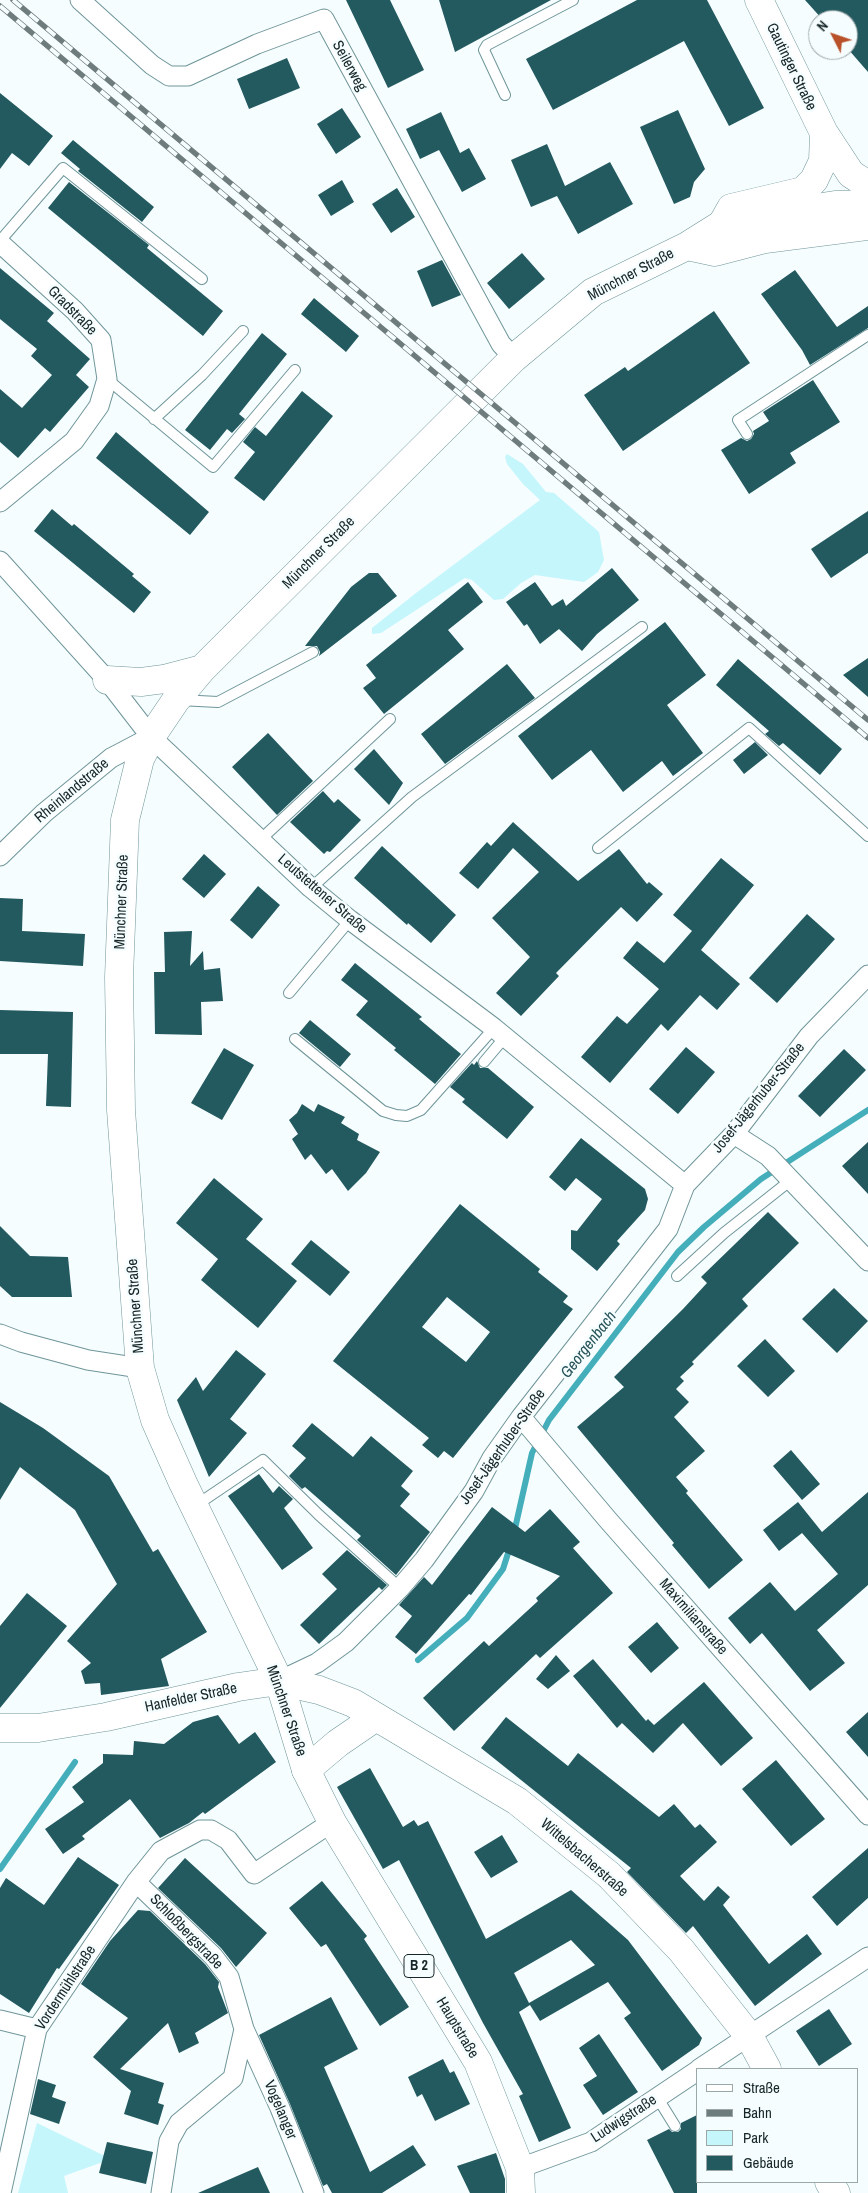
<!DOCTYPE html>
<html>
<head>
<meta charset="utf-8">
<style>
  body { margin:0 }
  #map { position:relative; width:868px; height:2193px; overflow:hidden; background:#f5fdfe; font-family:"Archivo Narrow",sans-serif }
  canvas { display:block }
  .legend { position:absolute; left:696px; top:2068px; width:162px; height:115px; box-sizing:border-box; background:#f5fdfe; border:1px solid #9ca7a8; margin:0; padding:6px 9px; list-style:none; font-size:15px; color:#162628 }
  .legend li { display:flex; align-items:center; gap:10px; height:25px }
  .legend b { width:25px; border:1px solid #9ca7a8 }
  .north { position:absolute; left:808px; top:10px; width:50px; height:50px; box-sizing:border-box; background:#f5fdfe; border:1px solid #9ca7a8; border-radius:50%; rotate:311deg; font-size:14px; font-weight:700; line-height:20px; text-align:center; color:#162628 }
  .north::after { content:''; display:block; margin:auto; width:18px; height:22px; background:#b9522a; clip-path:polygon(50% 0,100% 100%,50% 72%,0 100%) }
</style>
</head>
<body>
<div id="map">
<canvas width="868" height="2193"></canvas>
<ul class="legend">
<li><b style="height:6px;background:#fff"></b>Straße</li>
<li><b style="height:6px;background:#6f7c7e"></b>Bahn</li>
<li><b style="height:14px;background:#c5f6fc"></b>Park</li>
<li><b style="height:14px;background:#235a60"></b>Gebäude</li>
</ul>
<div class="north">N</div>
</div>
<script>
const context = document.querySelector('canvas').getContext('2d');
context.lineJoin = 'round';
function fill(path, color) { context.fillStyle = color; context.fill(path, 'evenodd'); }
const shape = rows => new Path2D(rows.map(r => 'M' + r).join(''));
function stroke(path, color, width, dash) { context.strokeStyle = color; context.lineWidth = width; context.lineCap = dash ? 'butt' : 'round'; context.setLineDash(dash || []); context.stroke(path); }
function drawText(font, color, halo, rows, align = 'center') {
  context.font = font + ' "Archivo Narrow",sans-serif'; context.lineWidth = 5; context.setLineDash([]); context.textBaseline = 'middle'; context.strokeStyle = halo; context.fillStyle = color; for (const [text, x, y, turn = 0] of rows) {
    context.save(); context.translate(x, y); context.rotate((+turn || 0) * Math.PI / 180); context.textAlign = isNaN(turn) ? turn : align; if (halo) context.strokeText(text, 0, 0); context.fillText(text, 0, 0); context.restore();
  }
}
const green = shape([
  [507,454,523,464,546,492,554,493,599,532,604,560,598,572,584,582,535,575,521,583,503,599,494,600,472,580,465,578,381,633,372,634,372,628,416,593,540,500,523,484,507,464,505,457],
  [37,2123,111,2159,64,2176,68,2193,18,2193]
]);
const stream = shape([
  [514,1533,532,1453,549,1420,678,1252,704,1227,761,1179,868,1110],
  [418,1660,467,1618,503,1569,510,1547],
  [0,1869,75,1762]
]);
const building = shape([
  [346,0,390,0,424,70,388,88],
  [439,0,551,0,455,52],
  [637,0,707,0,764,108,729,126,684,41,553,110,526,59],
  [805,0,868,0,868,72,848,49,848,20,823,20],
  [287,58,300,88,249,109,237,79],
  [0,93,53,136,29,166,12,153,0,169],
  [342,108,361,137,336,154,317,124],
  [678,110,705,169,694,182,690,197,674,204,640,127],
  [441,112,460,153,469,148,486,179,462,192,439,150,420,159,406,129],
  [73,140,154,207,142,222,78,171,80,169,61,153],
  [547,144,565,186,610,162,633,204,578,234,557,196,531,207,511,160],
  [342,180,354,202,331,216,318,195],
  [69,182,149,245,147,248,223,311,203,336,48,208],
  [397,188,415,217,391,233,372,204],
  [522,253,545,279,509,309,487,283],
  [442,260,461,295,432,307,417,271],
  [0,268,54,313,47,321,90,359,76,375,89,387,50,432,45,428,18,458,0,442,0,389,22,408,52,375,31,356,37,349,0,319],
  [795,270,837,327,868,306,868,328,810,365,802,350,761,294],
  [314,298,359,336,346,352,301,314],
  [714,311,750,363,623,451,584,395,625,367,628,371],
  [262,333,287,354,239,414,245,419,232,433,227,429,210,450,185,430],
  [813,380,840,422,790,453,796,463,749,494,721,450,741,438,747,441,751,439,754,434,753,431,769,421,763,412],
  [302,391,333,416,264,501,234,478,255,452,243,442,255,427,266,436],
  [116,432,209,512,190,535,96,458],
  [52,509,72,526,74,524,134,574,132,576,151,592,134,613,34,531],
  [868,511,868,553,831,578,811,549],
  [612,568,639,600,597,634,582,651,559,629,540,644,527,624,524,626,506,602,535,582,552,606,563,599,566,606],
  [369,573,378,573,397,596,319,656,320,652,317,646,305,646,351,587],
  [468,582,483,602,448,630,464,649,384,714,363,688,376,678,366,665],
  [665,622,706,675,667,705,703,753,673,776,662,761,623,792,591,750,552,780,518,736],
  [868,658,868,697,843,675],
  [738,659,842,749,820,775,783,743,779,746,765,734,769,731,716,685],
  [507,664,535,698,445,764,421,734],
  [268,733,313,781,277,815,232,767],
  [755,742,768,755,744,774,733,760],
  [374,749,403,783,389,805,354,769],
  [323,791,334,803,338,799,361,820,330,852,327,851,324,854,290,822],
  [513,822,578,881,619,849,647,884,649,882,663,894,637,922,621,907,556,973,559,976,521,1016,496,993,530,957,492,918,539,872,513,848,478,889,459,873,487,842,491,846],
  [382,846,456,915,431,943,408,923,407,925,354,878],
  [204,854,226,874,204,898,182,879],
  [721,858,754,885,701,950,740,984,717,1010,700,995,668,1031,661,1024,610,1083,581,1057,617,1016,627,1024,659,989,623,958,637,941,664,963,692,931,673,915],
  [258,886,280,905,252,939,230,920],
  [0,898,23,899,22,931,85,934,83,966,0,961],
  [807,914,835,939,777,1003,749,978],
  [192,931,190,966,203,951,204,970,220,968,223,1001,201,1002,202,1035,155,1034,154,972,165,972,164,932],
  [355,963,422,1017,419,1019,461,1054,435,1084,394,1050,396,1048,356,1015,368,1001,341,980],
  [0,1010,73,1012,71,1107,46,1106,48,1054,0,1054],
  [310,1020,351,1054,340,1067,299,1033],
  [686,1047,715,1072,678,1114,649,1089],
  [224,1048,254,1065,222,1120,191,1103],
  [844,1049,866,1070,820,1117,798,1096],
  [477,1061,480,1068,488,1068,534,1107,507,1139,462,1102,465,1099,450,1087,472,1063,474,1065],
  [302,1104,314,1112,318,1104,345,1117,341,1123,359,1134,357,1140,380,1152,366,1173,348,1191,332,1169,326,1174,311,1154,305,1160,292,1139,298,1134,289,1120,297,1113],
  [581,1138,645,1189,648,1199,645,1210,617,1241,620,1244,597,1271,571,1249,571,1230,577,1231,602,1199,576,1178,565,1191,549,1177],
  [868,1142,868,1194,842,1166],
  [214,1178,263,1219,246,1239,297,1281,258,1328,201,1280,218,1259,176,1223],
  [460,1204,540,1269,538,1272,568,1296,563,1302,573,1309,453,1458,444,1451,438,1458,422,1445,429,1438,333,1361],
  [447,1297,490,1332,466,1362,422,1327],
  [768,1212,799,1243,742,1299,748,1306,692,1362,694,1364,680,1377,684,1381,676,1389,689,1402,674,1417,705,1451,676,1477,688,1491,686,1493,743,1560,709,1589,672,1545,674,1543,577,1427,624,1387,614,1377,683,1309,707,1283,701,1277],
  [0,1226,30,1256,68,1257,72,1297,12,1297,0,1286],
  [311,1240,350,1272,330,1296,291,1264],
  [834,1288,868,1321,837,1353,802,1319],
  [765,1339,795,1371,768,1397,737,1366],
  [236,1350,266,1374,230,1419,247,1433,209,1477,177,1400,196,1377,203,1391],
  [0,1402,43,1428,109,1476,153,1552,158,1549,207,1632,161,1659,169,1686,101,1695,100,1683,85,1684,81,1671,91,1663,67,1641,117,1584,75,1510,20,1467,0,1500],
  [312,1423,353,1457,371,1436,413,1471,401,1486,410,1494,400,1506,430,1532,396,1575,357,1540,361,1536,305,1487,302,1489,289,1476,306,1458,292,1446],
  [791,1450,820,1484,802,1500,773,1466],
  [259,1474,273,1493,279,1486,293,1499,284,1508,313,1548,282,1570,228,1496],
  [868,1492,868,1585,817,1630,845,1663,810,1691,762,1633,750,1644,728,1618,770,1582,795,1611,838,1574,802,1533,779,1551,763,1530,798,1502,822,1532],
  [492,1507,525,1532,550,1509,580,1542,573,1548,613,1593,540,1658,536,1654,454,1731,423,1698,484,1641,489,1646,538,1601,536,1598,560,1576,504,1552,471,1595,469,1594,416,1654,395,1637,412,1616,399,1605,424,1577,432,1585],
  [347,1550,387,1585,382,1590,379,1587,319,1644,300,1625,337,1589,322,1574],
  [27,1593,67,1626,0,1708,0,1626],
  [657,1622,679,1648,651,1673,628,1647],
  [556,1655,570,1671,548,1689,536,1679],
  [593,1659,646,1721,648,1719,654,1725,704,1682,753,1738,721,1766,683,1723,653,1753,622,1723,617,1728,573,1676],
  [868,1712,868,1757,846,1732],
  [218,1715,239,1744,255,1732,276,1762,205,1814,203,1812,189,1823,160,1838,130,1799,82,1836,85,1839,63,1854,45,1829,84,1802,72,1787,103,1763,103,1754,133,1755,134,1741,164,1744,193,1722],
  [506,1717,568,1766,578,1753,659,1817,674,1804,695,1828,700,1824,717,1842,680,1876,704,1901,718,1886,730,1897,723,1905,769,1964,807,1934,822,1954,755,2006,693,1926,686,1933,627,1872,631,1868,481,1748],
  [776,1760,825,1819,791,1846,742,1789],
  [370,1768,403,1827,414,1820,418,1826,428,1821,486,1939,571,1890,628,1940,702,2038,699,2045,662,2071,624,2018,631,2013,608,1982,540,2021,530,2005,519,2012,571,2128,539,2142,519,2096,523,2094,483,2023,399,1860,383,1869,337,1787],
  [571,1940,595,1965,529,2003,514,1973],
  [502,1835,518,1862,491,1878,474,1852],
  [868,1848,868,1898,837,1926,812,1897],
  [78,1857,119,1885,59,1969,57,1968,29,2013,0,1994,0,1888,6,1878,44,1905],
  [185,1858,267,1933,236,1967,221,1948,158,1888],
  [322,1881,367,1936,364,1939,409,2007,380,2026,326,1944,321,1947,289,1908],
  [138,1910,150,1911,205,1964,219,1982,218,1987,228,2013,195,2033,199,2043,179,2053,168,2023,120,2069,164,2083,158,2103,164,2105,158,2125,124,2114,131,2091,93,2057,128,2018,81,1984,110,1941],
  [331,1997,358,2049,324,2067,370,2172,413,2145,426,2165,382,2193,332,2193,327,2184,323,2186,290,2104,259,2035],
  [829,2009,852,2044,819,2066,796,2031],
  [599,2034,638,2092,603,2115,583,2085,597,2076,579,2048],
  [443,2059,450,2073,454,2071,470,2104,435,2121,422,2094,417,2097,408,2077],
  [38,2079,56,2085,52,2097,66,2102,59,2124,30,2114],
  [697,2115,697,2193,674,2193,647,2140,669,2129,672,2132,678,2132,681,2129,681,2123],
  [107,2142,153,2152,146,2184,99,2173],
  [496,2153,505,2179,505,2193,470,2193,457,2166],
  [258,2167,270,2193,198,2193]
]);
const lane = shape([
  [505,95,484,50,487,45,573,0],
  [0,241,63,168,202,279],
  [107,379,213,467,295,370],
  [154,419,202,375,243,331],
  [747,434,738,420,868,335],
  [179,700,218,702,313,652],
  [260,840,390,719],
  [598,848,749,728,868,836],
  [311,888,412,797,642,627],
  [289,993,350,920],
  [295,1039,383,1111,396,1115,407,1116,421,1110,494,1028],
  [484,1062,505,1037],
  [677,1276,724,1233,791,1180],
  [195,1506,263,1460,319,1515,400,1588],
  [657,2097,675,2126]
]);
const street = shape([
  [80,0,152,65,169,76,188,76,257,44,324,19,501,344,514,358],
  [0,243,75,311,101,340,107,379,99,406,74,441,0,502],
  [0,561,107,680,151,737,311,888,350,920,494,1028,685,1185],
  [0,856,44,813,111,758,151,737],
  [734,1134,768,1156,868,1261],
  [0,1334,21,1342,88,1360,140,1368],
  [521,1417,608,1520,868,1815],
  [279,1681,317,1663,346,1642,400,1588,424,1560,474,1491,492,1458,521,1417,668,1229,685,1185,734,1134,809,1036,868,975],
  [136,1882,213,1956,229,1977,244,2029,233,2078,179,2123,169,2141,161,2193],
  [0,2020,37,2029],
  [244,2029,280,2108,314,2193],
  [699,2069,868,1957],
  [520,2168,591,2142,697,2071],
  [1,2193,37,2029,136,1882,161,1851,200,1830,211,1830,228,1840,254,1874,332,1822]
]);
const secondary = shape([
  [759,0,824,133,851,174,868,185],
  [722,224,731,208,803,191,814,180,823,161,824,133],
  [0,1728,38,1728,106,1717,238,1687,279,1681,319,1690,353,1703,517,1801,609,1875,681,1950,749,2036,767,2069],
  [306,1770,338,1743,376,1717],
  [829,2182,836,2193]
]);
const primary = shape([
  [687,246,715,252,765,239,868,226],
  [107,680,141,682,164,679,202,669],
  [521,2193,520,2168,478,2062,332,1822,306,1770,279,1681,183,1483,155,1420,140,1368,121,1110,119,977,125,820,140,759,151,737,176,700,202,669,514,358,593,292,687,246,722,224,757,217,835,205,868,204]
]);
const rail = shape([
  [13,0,868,720],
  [0,6,868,738]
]);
const shields = [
  [419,1966,30]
];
const shieldNames = [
  ["B 2",419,1966]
];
const streetNames = [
  ["Seilerweg",349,66,61],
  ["Gautinger Straße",791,67,64],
  ["Münchner Straße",631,275,-28],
  ["Gradstraße",72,311,45],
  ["Münchner Straße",319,553,-45],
  ["Rheinlandstraße",72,791,-40],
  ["Leutstettener Straße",322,894,41],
  ["Münchner Straße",122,902,-88],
  ["Josef-Jägerhuber-Straße",759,1098,-51],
  ["Münchner Straße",136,1306,-94],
  ["Josef-Jägerhuber-Straße",503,1447,-55],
  ["Maximilianstraße",693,1617,49],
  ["Hanfelder Straße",191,1698,-12],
  ["Münchner Straße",286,1711,71],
  ["Wittelsbacherstraße",584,1858,41],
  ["Schloßbergstraße",186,1932,46],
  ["Vordermühlstraße",66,1988,-57],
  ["Hauptstraße",457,2028,59],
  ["Vogelanger",280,2110,67],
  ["Ludwigstraße",624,2119,-33]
];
const waterNames = [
  ["Georgenbach",589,1345,-52]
];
fill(green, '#c5f6fc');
stroke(stream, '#44aeba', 6);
fill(building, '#235a60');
stroke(lane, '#6f9599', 12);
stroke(street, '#6f9599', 21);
stroke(secondary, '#6f9599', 29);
stroke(primary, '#6f9599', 29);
stroke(lane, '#fff', 10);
stroke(street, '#fff', 19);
stroke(secondary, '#fff', 28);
stroke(primary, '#fff', 28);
stroke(rail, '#6f7c7e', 5.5);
stroke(rail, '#f5fdfe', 4, [11]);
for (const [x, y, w] of shields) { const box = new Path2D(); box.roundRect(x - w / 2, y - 11.5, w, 23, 4); context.fillStyle = '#f5fdfe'; context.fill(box); stroke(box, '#162628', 1); }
drawText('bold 14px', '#162628', null, shieldNames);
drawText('15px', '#162628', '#f5fdfe', streetNames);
drawText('italic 16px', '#265359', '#f5fdfe', waterNames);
</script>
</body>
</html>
